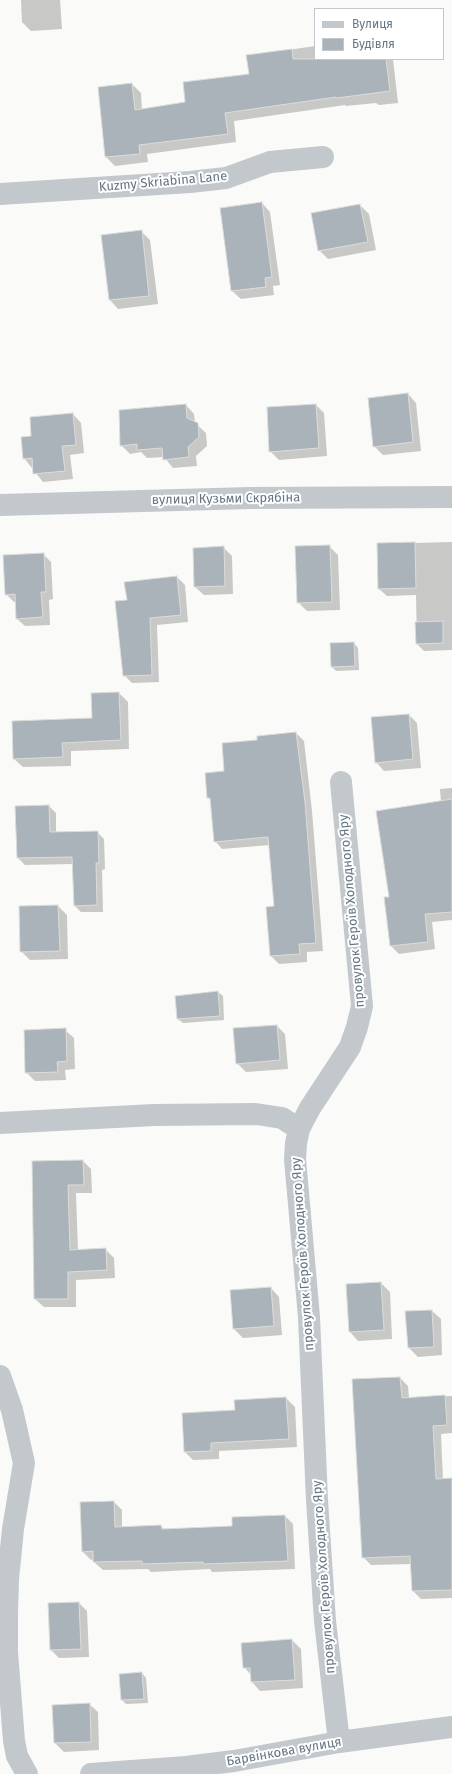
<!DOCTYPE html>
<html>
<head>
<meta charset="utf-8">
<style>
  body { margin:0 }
  #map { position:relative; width:452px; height:1774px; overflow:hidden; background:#fafaf8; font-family:"Fira Sans",sans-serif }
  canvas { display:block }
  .legend { position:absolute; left:314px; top:8px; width:130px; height:52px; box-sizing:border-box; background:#fff; border:1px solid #c1c8cd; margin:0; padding:5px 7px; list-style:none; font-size:12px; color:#657683 }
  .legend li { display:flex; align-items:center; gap:8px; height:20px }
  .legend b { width:20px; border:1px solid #c1c8cd }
</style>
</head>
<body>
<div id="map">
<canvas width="452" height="1774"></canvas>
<ul class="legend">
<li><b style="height:5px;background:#c3c8cc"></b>Вулиця</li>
<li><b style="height:11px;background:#aab3b9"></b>Будівля</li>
</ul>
</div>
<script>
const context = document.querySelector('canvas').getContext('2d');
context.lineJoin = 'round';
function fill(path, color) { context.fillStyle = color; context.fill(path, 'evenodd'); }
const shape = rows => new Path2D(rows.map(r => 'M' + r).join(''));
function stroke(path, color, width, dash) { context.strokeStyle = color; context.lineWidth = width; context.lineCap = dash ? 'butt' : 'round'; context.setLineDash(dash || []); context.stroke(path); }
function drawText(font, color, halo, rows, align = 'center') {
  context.font = font + ' "Fira Sans",sans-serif'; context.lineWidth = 4; context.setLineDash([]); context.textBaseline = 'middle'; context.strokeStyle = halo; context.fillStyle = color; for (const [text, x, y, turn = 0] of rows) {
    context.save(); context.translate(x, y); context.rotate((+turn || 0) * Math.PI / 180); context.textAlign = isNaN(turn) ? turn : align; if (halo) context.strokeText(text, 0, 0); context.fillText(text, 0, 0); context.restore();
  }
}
const shadow = shape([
  [21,0,60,0,62,29,31,31,22,22],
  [315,46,315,59,393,59,398,103,379,105,376,103,346,106,345,105,234,121,236,142,147,154,148,162,115,166,106,157,132,84,141,93,142,110,186,103,250,74,247,56],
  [262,203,270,212,280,285,273,286,274,295,241,299,232,291],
  [360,205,369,214,376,250,328,259,319,250],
  [141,231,150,240,158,304,118,309,110,300,102,236],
  [408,394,416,403,421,451,383,455,374,446],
  [186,405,194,414,195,423,206,433,207,446,196,456,197,466,173,468,164,457,147,458,141,452,130,454,121,445],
  [316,405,324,413,327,456,279,460,270,451],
  [73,414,81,423,84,453,70,455,73,479,43,482,24,458,32,437],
  [452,542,452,650,424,651,417,644,416,595,387,596,379,589,378,544],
  [329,546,338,555,340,610,307,611,298,602],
  [223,547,232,556,233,594,204,595,195,587],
  [43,554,51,562,53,599,49,600,50,625,25,626,17,619,16,602,14,602,6,594],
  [177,577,185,585,188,622,157,625,159,682,132,683,124,675,128,601],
  [354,643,358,648,359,670,336,671,332,667],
  [119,693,128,702,129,749,71,751,71,766,23,767,14,759,93,719],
  [409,715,417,723,421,768,384,771,376,762],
  [296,733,304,741,312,811,323,951,307,952,307,962,279,964,271,956,275,907,270,845,222,849,215,841,211,800,208,798,225,772,259,741],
  [452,788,452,920,432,922,435,949,399,954,391,946,385,898,390,898,441,802,440,789],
  [49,806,56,813,56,833,97,832,104,839,105,869,102,870,103,912,81,912,75,906,74,864,25,865,18,858],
  [58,906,67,915,68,959,30,960,21,951],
  [218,992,223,996,224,1020,183,1023,178,1019,176,996],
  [277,1026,285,1034,288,1069,246,1072,237,1063],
  [65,1030,74,1038,75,1069,65,1070,66,1080,35,1081,26,1072],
  [83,1161,91,1169,92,1193,76,1193,78,1250,106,1250,114,1258,115,1278,76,1280,76,1307,44,1307,35,1299,33,1162],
  [381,1283,390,1292,392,1339,358,1341,350,1332,347,1285],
  [271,1288,279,1297,282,1335,243,1338,234,1329,232,1291],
  [432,1311,441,1319,442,1355,418,1357,409,1348],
  [400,1378,408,1386,409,1398,452,1396,452,1433,441,1434,443,1480,452,1479,452,1598,421,1599,413,1591,412,1564,371,1565,363,1557],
  [286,1398,295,1407,297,1447,219,1451,219,1459,193,1460,185,1452,236,1411],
  [114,1502,122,1510,122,1528,161,1526,165,1530,233,1527,285,1516,293,1524,295,1569,212,1572,210,1569,151,1572,148,1569,103,1570,94,1562,94,1559,91,1560,83,1552],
  [79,1603,87,1611,89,1657,59,1658,51,1650],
  [292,1640,301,1649,303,1688,260,1691,252,1682,251,1675,244,1667],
  [142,1673,146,1678,148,1703,126,1704,122,1700],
  [89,1704,98,1712,99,1750,64,1752,55,1743,53,1706]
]);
const building = shape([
  [292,49,293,59,386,59,390,91,337,98,336,97,225,113,228,134,139,145,140,154,105,157,98,87,132,83,135,110,185,102,183,82,249,74,246,55,292,49],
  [262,202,272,277,265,278,266,287,231,291,220,208,262,202],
  [360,204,368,242,318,251,311,213,360,204],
  [142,230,149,296,109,300,101,235,142,230],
  [408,393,413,442,373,447,368,398,408,393],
  [186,404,187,418,198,423,199,437,188,447,189,457,163,460,162,448,137,450,137,444,120,446,119,410,186,404],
  [316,404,319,448,269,452,267,407,316,404],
  [73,413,76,445,62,446,65,471,33,474,32,458,23,459,21,437,31,436,30,417,73,413],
  [415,542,416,588,378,589,377,543,415,542],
  [330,545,332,602,297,603,295,546,330,545],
  [224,546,225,586,194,587,193,548,224,546],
  [44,553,46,592,41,592,43,617,16,619,15,594,5,595,3,555,44,553],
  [177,576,181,615,150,618,152,675,123,676,115,601,127,600,124,582,177,576],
  [443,621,443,643,416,644,415,622,443,621],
  [354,642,355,666,331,667,330,643,354,642],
  [119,692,121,740,62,743,63,757,13,759,12,721,92,718,91,693,119,692],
  [409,714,413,759,375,763,371,717,409,714],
  [296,732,305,802,316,943,299,944,300,954,270,956,266,907,274,906,268,837,214,842,210,798,207,798,205,773,224,771,222,743,257,740,257,736,296,732],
  [452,799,452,912,425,914,428,942,390,946,384,897,389,897,376,811,452,799],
  [49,805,50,832,98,831,99,863,96,863,97,905,74,906,72,857,17,858,15,806,49,805],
  [58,905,60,951,20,952,19,906,58,905],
  [218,991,220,1016,177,1019,175,996,218,991],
  [277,1025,280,1060,236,1064,233,1028,277,1025],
  [66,1028,67,1061,57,1062,58,1072,25,1073,24,1030,66,1028],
  [83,1160,84,1185,68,1185,70,1250,106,1248,107,1270,68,1272,68,1299,34,1299,32,1161,83,1160],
  [381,1282,384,1330,349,1332,346,1284,381,1282],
  [271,1287,274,1326,233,1329,230,1290,271,1287],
  [432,1310,434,1347,408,1348,405,1311,432,1310],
  [400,1377,402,1398,445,1395,447,1425,433,1426,436,1479,452,1478,452,1590,412,1591,410,1556,362,1558,352,1379,400,1377],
  [286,1397,289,1439,211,1443,211,1451,184,1452,182,1413,235,1410,234,1400,286,1397],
  [114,1501,115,1527,161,1525,162,1529,232,1526,232,1517,285,1515,288,1561,203,1564,203,1562,142,1564,142,1561,93,1562,93,1551,82,1552,80,1502,114,1501],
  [79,1602,81,1649,50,1650,48,1603,79,1602],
  [292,1639,295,1680,251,1682,250,1668,243,1668,241,1643,292,1639],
  [142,1672,144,1699,121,1700,119,1674,142,1672],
  [90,1703,91,1742,54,1743,52,1705,90,1703]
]);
const street = shape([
  [0,194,190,182,226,178,270,162,323,157],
  [0,505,250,498,452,497],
  [0,1123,154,1115,256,1114,282,1118,299,1129],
  [0,1376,12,1410,24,1463,13,1529,8,1579,7,1614,7,1652,14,1741,17,1756,27,1774],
  [339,1742,325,1621,317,1500,309,1317,295,1159,296,1143,299,1129,310,1108,350,1047,357,1027,362,1006,341,782],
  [91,1774,186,1767,234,1761,339,1742,452,1727]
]);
const streetNames = [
  ["Kuzmy Skriabina Lane",163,182,-5],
  ["вулиця Кузьми Скрябіна",226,499,-1],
  ["провулок Героїв Холодного Яру",352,911,-95],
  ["провулок Героїв Холодного Яру",303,1254,-94],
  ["провулок Героїв Холодного Яру",324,1577,-94],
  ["Барвінкова вулиця",284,1752,-10]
];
fill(shadow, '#0003');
fill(building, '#aab3b9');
stroke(building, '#dcdcda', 1);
stroke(street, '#c3c8cc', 22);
drawText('13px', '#657683', '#fff', streetNames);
</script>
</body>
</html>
